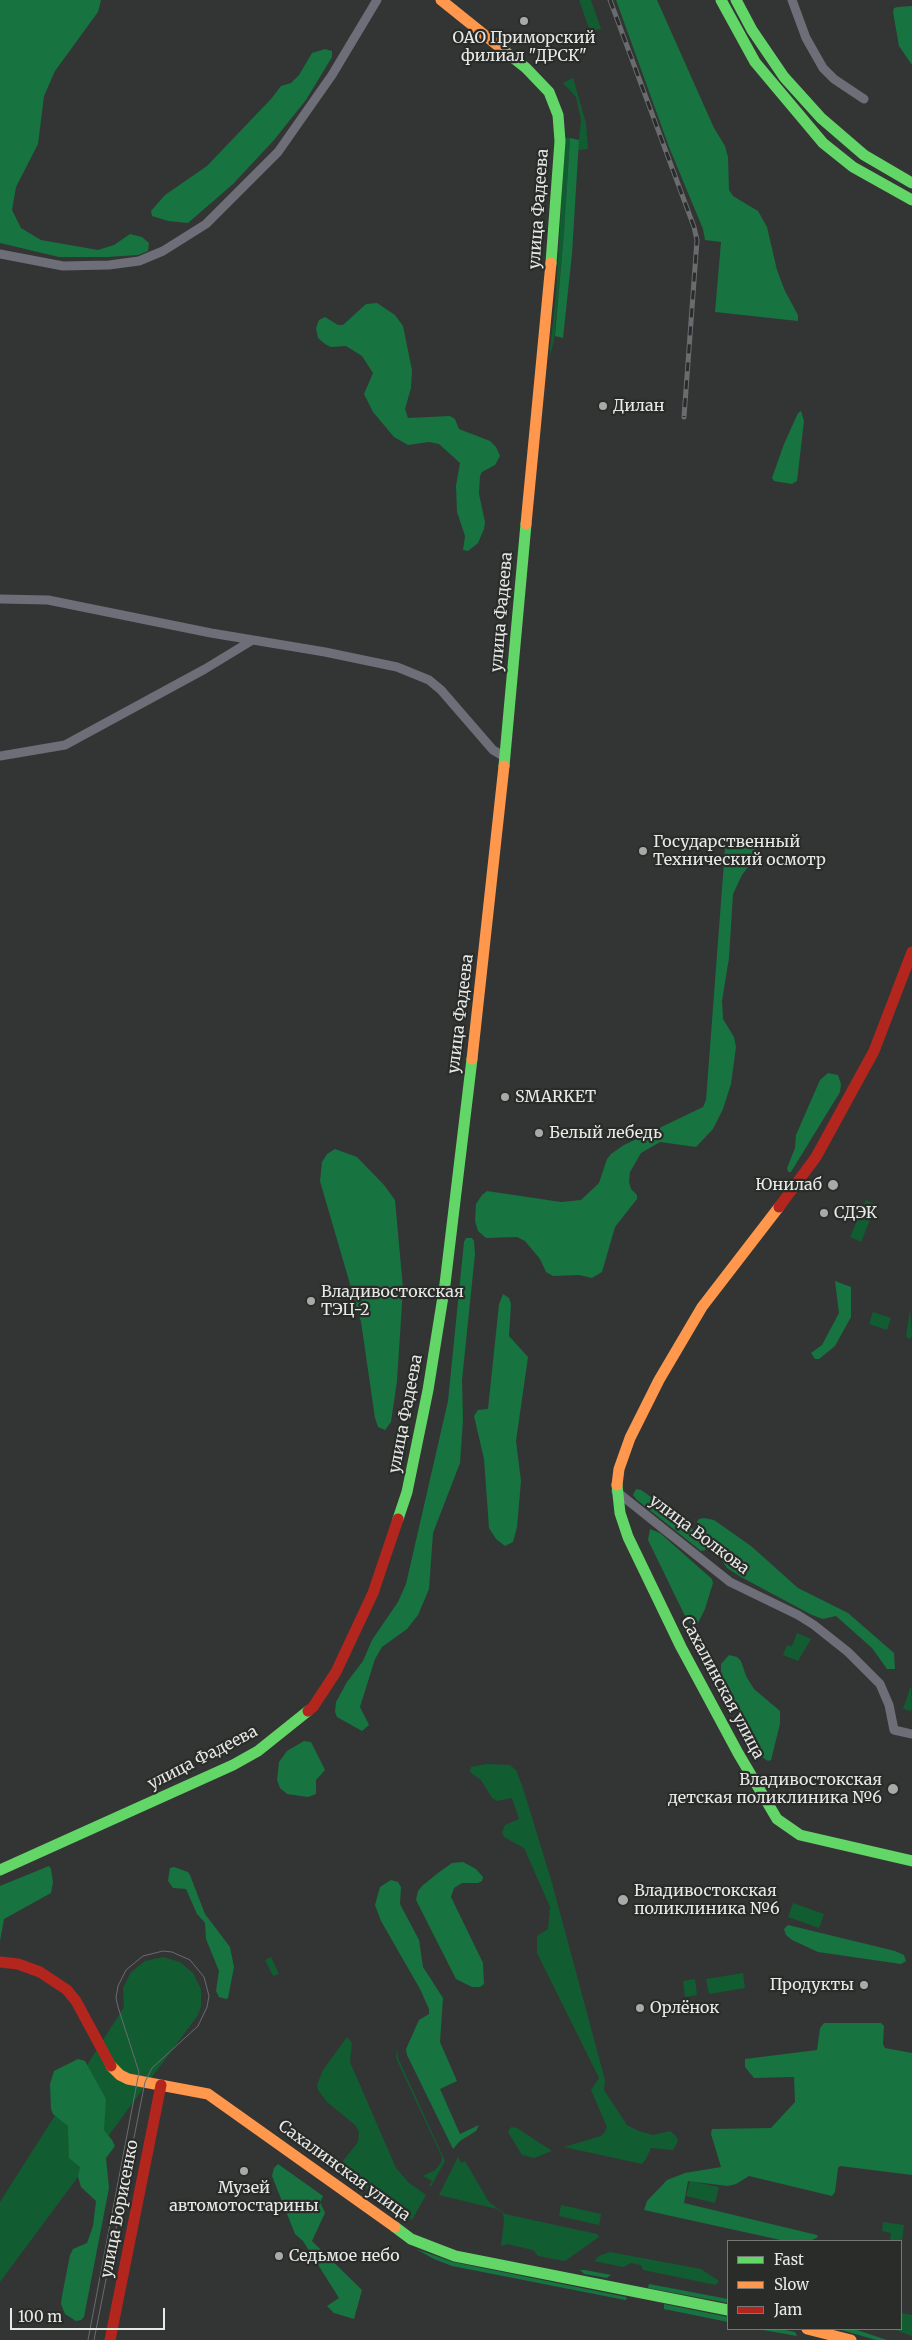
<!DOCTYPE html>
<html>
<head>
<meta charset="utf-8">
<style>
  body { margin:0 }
  #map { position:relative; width:912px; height:2340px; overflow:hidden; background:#333534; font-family:Merriweather,serif }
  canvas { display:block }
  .legend { position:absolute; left:727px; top:2240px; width:175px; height:90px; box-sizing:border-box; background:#292c29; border:1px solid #757875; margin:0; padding:6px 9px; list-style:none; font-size:15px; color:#e7e9e7 }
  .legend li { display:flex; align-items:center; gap:10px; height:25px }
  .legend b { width:25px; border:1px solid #757875 }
  .scale { position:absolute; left:10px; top:2308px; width:155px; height:22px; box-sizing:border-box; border:2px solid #e7e9e7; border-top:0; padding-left:6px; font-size:15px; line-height:18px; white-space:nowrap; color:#e7e9e7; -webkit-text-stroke:4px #292c29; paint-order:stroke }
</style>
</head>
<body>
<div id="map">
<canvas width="912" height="2340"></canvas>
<ul class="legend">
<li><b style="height:6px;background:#63d668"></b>Fast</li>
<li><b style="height:6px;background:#ff974d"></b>Slow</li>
<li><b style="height:6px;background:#b3261e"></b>Jam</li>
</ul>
<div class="scale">100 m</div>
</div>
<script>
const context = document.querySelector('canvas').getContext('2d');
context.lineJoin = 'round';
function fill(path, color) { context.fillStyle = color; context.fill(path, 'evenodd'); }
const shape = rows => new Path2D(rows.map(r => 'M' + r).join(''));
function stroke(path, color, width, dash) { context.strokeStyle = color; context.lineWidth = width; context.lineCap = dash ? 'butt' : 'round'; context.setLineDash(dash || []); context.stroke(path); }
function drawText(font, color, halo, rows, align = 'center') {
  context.font = font + ' Merriweather,serif'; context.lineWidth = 4.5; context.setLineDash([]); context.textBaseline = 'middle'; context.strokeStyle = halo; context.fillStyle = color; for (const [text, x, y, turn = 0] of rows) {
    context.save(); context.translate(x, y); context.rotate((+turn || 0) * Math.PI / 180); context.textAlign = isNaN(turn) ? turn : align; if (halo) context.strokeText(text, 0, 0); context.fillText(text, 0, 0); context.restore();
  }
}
const green = shape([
  [579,0,591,0,601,29,590,31],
  [573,78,586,123,588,149,578,150,581,120,576,97,563,83],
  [565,138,570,138,564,232,554,341,549,359,556,294],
  [866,1200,876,1205,861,1242,850,1237],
  [910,1310,912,1335,910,1339,906,1337],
  [873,1312,891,1318,887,1330,869,1324],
  [797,1633,811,1639,798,1661,783,1655,787,1645,792,1646],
  [911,1686,912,1708,911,1711,903,1709],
  [486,1764,510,1765,516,1770,523,1788,552,1883,605,2080,604,2090,627,2125,639,2131,653,2135,670,2131,676,2136,678,2141,673,2150,651,2148,646,2159,642,2164,564,2147,601,2136,605,2132,607,2127,591,2090,599,2078,537,1953,537,1936,548,1929,550,1907,524,1848,504,1837,502,1833,505,1825,519,1819,512,1798,497,1801,492,1798,481,1780,470,1772,471,1767],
  [793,1903,824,1914,819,1928,788,1917],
  [163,1957,180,1962,193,1973,201,1989,201,2006,198,2015,0,2282,0,2202,124,2007,123,1988,131,1972,145,1961],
  [271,1957,279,1974,273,1976,265,1960],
  [743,1973,745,1988,709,1994,706,1979],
  [695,1979,697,1995,685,1997,683,1981],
  [347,2037,352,2043,350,2062,396,2168,408,2182,426,2195,412,2220,342,2170,343,2161,358,2142,359,2132,355,2125,327,2102,318,2090,317,2085,323,2070],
  [397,2048,398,2058,445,2161,431,2186,429,2186,432,2181,423,2176,435,2170,441,2163,442,2157,396,2058],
  [511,2127,517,2128,552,2151,534,2158,522,2155,508,2132],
  [458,2157,461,2163,465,2161,489,2202,505,2214,597,2234,599,2237,565,2261,538,2256,533,2250,507,2244,501,2246,504,2221,503,2213,497,2209,439,2195],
  [690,2181,719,2187,715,2203,686,2196],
  [561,2205,601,2214,599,2225,559,2216],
  [883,2222,904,2225,901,2249,901,2241,890,2241,891,2233,882,2231],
  [610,2252,701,2269,719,2281,716,2285,643,2270,641,2265,631,2263,623,2267,594,2261,599,2256],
  [901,2313,912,2315,912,2336,893,2329,901,2329]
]);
const forest = shape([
  [0,0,101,0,98,12,55,71,44,96,38,144,16,187,12,210,21,228,41,240,98,250,114,245,130,234,142,237,149,243,148,251,138,255,108,257,59,257,0,243],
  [616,0,657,0,714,128,725,146,728,157,729,190,733,196,758,211,767,227,777,270,785,291,798,315,798,321,715,312,721,242,705,240,703,229,669,147],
  [912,6,912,65,899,46,893,12,894,8,898,7],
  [325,49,332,51,332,57,306,100,274,140,233,184,188,223,168,221,152,216,151,211,165,195,207,166,271,99,281,86,291,83,299,75,312,53],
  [570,138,579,140,572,254,563,338,555,336,564,232],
  [377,303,395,315,403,326,412,370,411,388,405,409,408,418,450,416,455,419,459,429,490,441,496,447,500,456,495,465,482,472,480,476,479,494,485,522,484,529,478,543,468,551,463,550,465,536,457,512,456,486,460,463,439,444,429,442,408,445,394,437,373,412,364,394,373,373,362,356,346,346,331,347,325,344,318,338,316,328,319,320,325,317,338,325,343,325,366,304],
  [801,411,804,421,797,481,792,484,774,481,772,478,784,444,798,413],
  [731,841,748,841,754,844,756,851,754,859,742,875,733,894,729,958,722,1001,723,1019,734,1037,736,1047,731,1084,723,1109,713,1129,696,1147,660,1142,641,1153,630,1172,629,1182,631,1189,637,1195,637,1199,615,1227,602,1272,592,1278,579,1275,553,1276,546,1272,540,1259,525,1241,517,1237,486,1238,478,1231,475,1221,476,1204,482,1195,487,1191,561,1202,581,1200,599,1183,607,1159,611,1154,624,1145,703,1107,706,1100,725,849,727,844],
  [828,1073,838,1075,841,1084,840,1092,791,1172,788,1172,787,1168,795,1148,796,1135,820,1080],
  [335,1149,357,1157,384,1185,395,1200,403,1288,397,1381,391,1422,385,1430,378,1427,375,1418,361,1322,320,1181,322,1162,327,1154],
  [466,1238,472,1238,474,1241,475,1254,462,1380,463,1420,460,1463,433,1533,429,1589,418,1615,407,1629,382,1647,375,1659,360,1707,369,1725,362,1731,337,1717,335,1712,336,1702,347,1682,363,1661,372,1640,398,1602,406,1584,448,1401,464,1242],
  [835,1281,851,1287,851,1317,835,1346,819,1359,815,1359,811,1353,822,1345,839,1313],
  [503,1294,509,1298,511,1304,509,1336,528,1357,516,1441,521,1481,517,1527,513,1542,505,1546,496,1539,489,1528,484,1459,474,1416,478,1410,488,1409,499,1304],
  [636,1489,641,1490,687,1522,704,1545,706,1550,701,1551,637,1500,633,1495],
  [704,1518,714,1520,751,1546,798,1588,848,1613,894,1653,895,1669,887,1669,872,1648,836,1616,823,1619,812,1615,741,1577,727,1568,698,1525,697,1522,699,1519],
  [650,1529,660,1533,712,1579,713,1583,705,1609,696,1627,690,1624,684,1614,648,1540],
  [729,1655,737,1657,741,1661,746,1676,754,1689,780,1711,780,1724,771,1760,768,1761,762,1757,721,1681,721,1664],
  [304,1741,311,1742,325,1770,316,1780,316,1794,308,1797,287,1794,280,1788,277,1780,279,1762,287,1751],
  [463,1862,476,1869,483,1877,482,1881,478,1883,462,1883,454,1888,451,1897,483,1963,484,1984,480,1987,472,1987,456,1979,416,1900,418,1891,422,1886,438,1873,452,1863],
  [49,1866,51,1869,53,1882,51,1893,4,1919,0,1941,0,1886],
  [174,1867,188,1872,190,1875,205,1914,230,1947,234,1967,228,1998,226,1999,219,1997,216,1991,219,1971,206,1939,205,1923,197,1914,186,1889,173,1888,168,1881,170,1868],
  [391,1880,398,1882,401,1887,400,1904,419,1940,423,1967,443,1998,440,2042,457,2081,440,2089,460,2134,479,2125,476,2131,460,2141,453,2149,407,2055,406,2049,419,2020,429,2014,429,2009,420,1989,381,1921,375,1905,380,1887],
  [788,1925,895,1951,904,1955,906,1961,901,1964,818,1952,792,1940,786,1935,784,1929],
  [824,2023,881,2023,884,2026,883,2044,885,2048,912,2053,912,2175,840,2166,838,2168,835,2192,832,2196,749,2176,736,2184,728,2186,688,2181,684,2203,817,2235,818,2237,810,2241,785,2241,644,2210,647,2201,667,2180,685,2173,721,2167,711,2134,712,2129,771,2128,795,2102,794,2077,754,2078,745,2067,745,2059,817,2050,820,2028],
  [78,2059,85,2061,106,2099,104,2130,112,2140,115,2146,106,2158,109,2188,84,2317,81,2320,76,2321,65,2314,61,2304,62,2296,70,2255,73,2249,87,2243,93,2226,96,2201,81,2187,78,2177,80,2167,69,2158,68,2126,53,2114,51,2109,50,2084,54,2071],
  [278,2164,323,2196,320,2202,325,2213,312,2241,362,2290,354,2319,334,2313,327,2306,339,2298,303,2241,295,2234,272,2176,274,2168],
  [416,2249,453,2262,626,2297,627,2299,625,2300,452,2266,434,2259],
  [580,2270,585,2270,611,2275,607,2278,584,2274],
  [649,2284,728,2299,728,2303,648,2288],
  [664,2304,728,2317,728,2322,664,2309],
  [757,2329,780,2329,795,2332,797,2336],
  [838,2329,854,2329,887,2340,876,2340]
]);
const street = shape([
  [792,0,806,38,823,68,834,79,864,99],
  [0,254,63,266,109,265,139,261,163,251,206,224,278,152,332,75,377,0],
  [0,599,48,600,211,633,325,652,397,667,429,680,441,690,493,750,505,757],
  [0,756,65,745,205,669,251,641],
  [616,1491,730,1582,798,1615,814,1625,848,1652,880,1684,889,1705,894,1730,912,1734]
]);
const fast = shape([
  [721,0,755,62,823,143,853,167,912,200],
  [736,0,752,30,784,77,821,118,864,155,912,183],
  [507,53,526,68,549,92,558,115,560,141,551,263],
  [504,766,526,524],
  [617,1485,620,1513,628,1537,681,1647,738,1753,777,1819,800,1835,912,1861],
  [398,1519,407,1492,428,1390,445,1284,472,1059],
  [0,1870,233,1765,258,1751,308,1711],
  [395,2227,411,2239,455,2256,728,2310]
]);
const slow = shape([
  [441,0,507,53],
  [526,524,551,263],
  [472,1059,504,766],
  [617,1485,619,1469,630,1438,659,1380,702,1307,779,1207],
  [111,2066,120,2075,128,2079,208,2094,395,2227],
  [807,2329,851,2340]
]);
const jam = shape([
  [779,1207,816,1157,874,1051,912,952],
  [308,1711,313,1707,336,1672,373,1593,398,1519],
  [0,1962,18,1964,40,1972,67,1990,76,2001,111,2066],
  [110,2340,161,2085]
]);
const tram = shape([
  [88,2340,139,2072,118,2007,116,1998,118,1986,126,1970,143,1956,163,1951,172,1952,190,1960,204,1977,209,1996,207,2007,198,2026,152,2068,145,2082,94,2340]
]);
const rail = shape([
  [610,0,694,227,697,240,684,417]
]);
const markers = [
  [524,21,5,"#a8aaa8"],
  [603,406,5,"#a8aaa8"],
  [643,851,5,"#a8aaa8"],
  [505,1097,5,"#a8aaa8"],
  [539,1133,5,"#a8aaa8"],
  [833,1185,6,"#a8aaa8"],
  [824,1213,5,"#a8aaa8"],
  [311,1301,5,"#a8aaa8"],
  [893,1789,6,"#a8aaa8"],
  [623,1900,6,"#a8aaa8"],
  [864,1985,5,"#a8aaa8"],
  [640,2008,5,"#a8aaa8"],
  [244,2171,5,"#a8aaa8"],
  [279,2256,5,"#a8aaa8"]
];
const poiNames = [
  ["ОАО Приморский",524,38,"center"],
  ["филиал \"ДРСК\"",524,56,"center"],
  ["Дилан",613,406],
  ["Государственный",653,842],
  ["Технический осмотр",653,860],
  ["SMARKET",515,1097],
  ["Белый лебедь",549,1133],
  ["Юнилаб",822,1185,"right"],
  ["СДЭК",834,1213],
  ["Владивостокская",321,1292],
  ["ТЭЦ-2",321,1310],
  ["Владивостокская",882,1780,"right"],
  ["детская поликлиника №6",882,1798,"right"],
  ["Владивостокская",634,1891],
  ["поликлиника №6",634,1909],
  ["Продукты",854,1985,"right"],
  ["Орлёнок",650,2008],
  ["Музей",244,2188,"center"],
  ["автомотостарины",244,2206,"center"],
  ["Седьмое небо",289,2256]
];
const streetNames = [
  ["улица Фадеева",539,209,-86],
  ["улица Фадеева",502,612,-85],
  ["улица Фадеева",461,1014,-83],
  ["улица Фадеева",406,1414,-79],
  ["улица Волкова",699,1535,37],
  ["Сахалинская улица",722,1688,62],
  ["улица Фадеева",203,1758,-27],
  ["Сахалинская улица",344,2171,36],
  ["улица Борисенко",120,2209,-79]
];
fill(green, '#125c32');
fill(forest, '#177340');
stroke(street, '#6d6e77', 9);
stroke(fast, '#63d668', 11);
stroke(slow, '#ff974d', 11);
stroke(jam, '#b3261e', 11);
stroke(tram, '#6a6b6f', 1);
stroke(rail, '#6a6b6f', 5);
stroke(rail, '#292c29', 3, [9]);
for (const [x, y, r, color] of markers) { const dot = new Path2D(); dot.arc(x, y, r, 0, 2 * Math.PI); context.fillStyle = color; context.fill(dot); stroke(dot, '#292c29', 2); }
drawText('16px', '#e7e9e7', '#292c29', poiNames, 'left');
drawText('16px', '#e7e9e7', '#292c29', streetNames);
</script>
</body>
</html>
